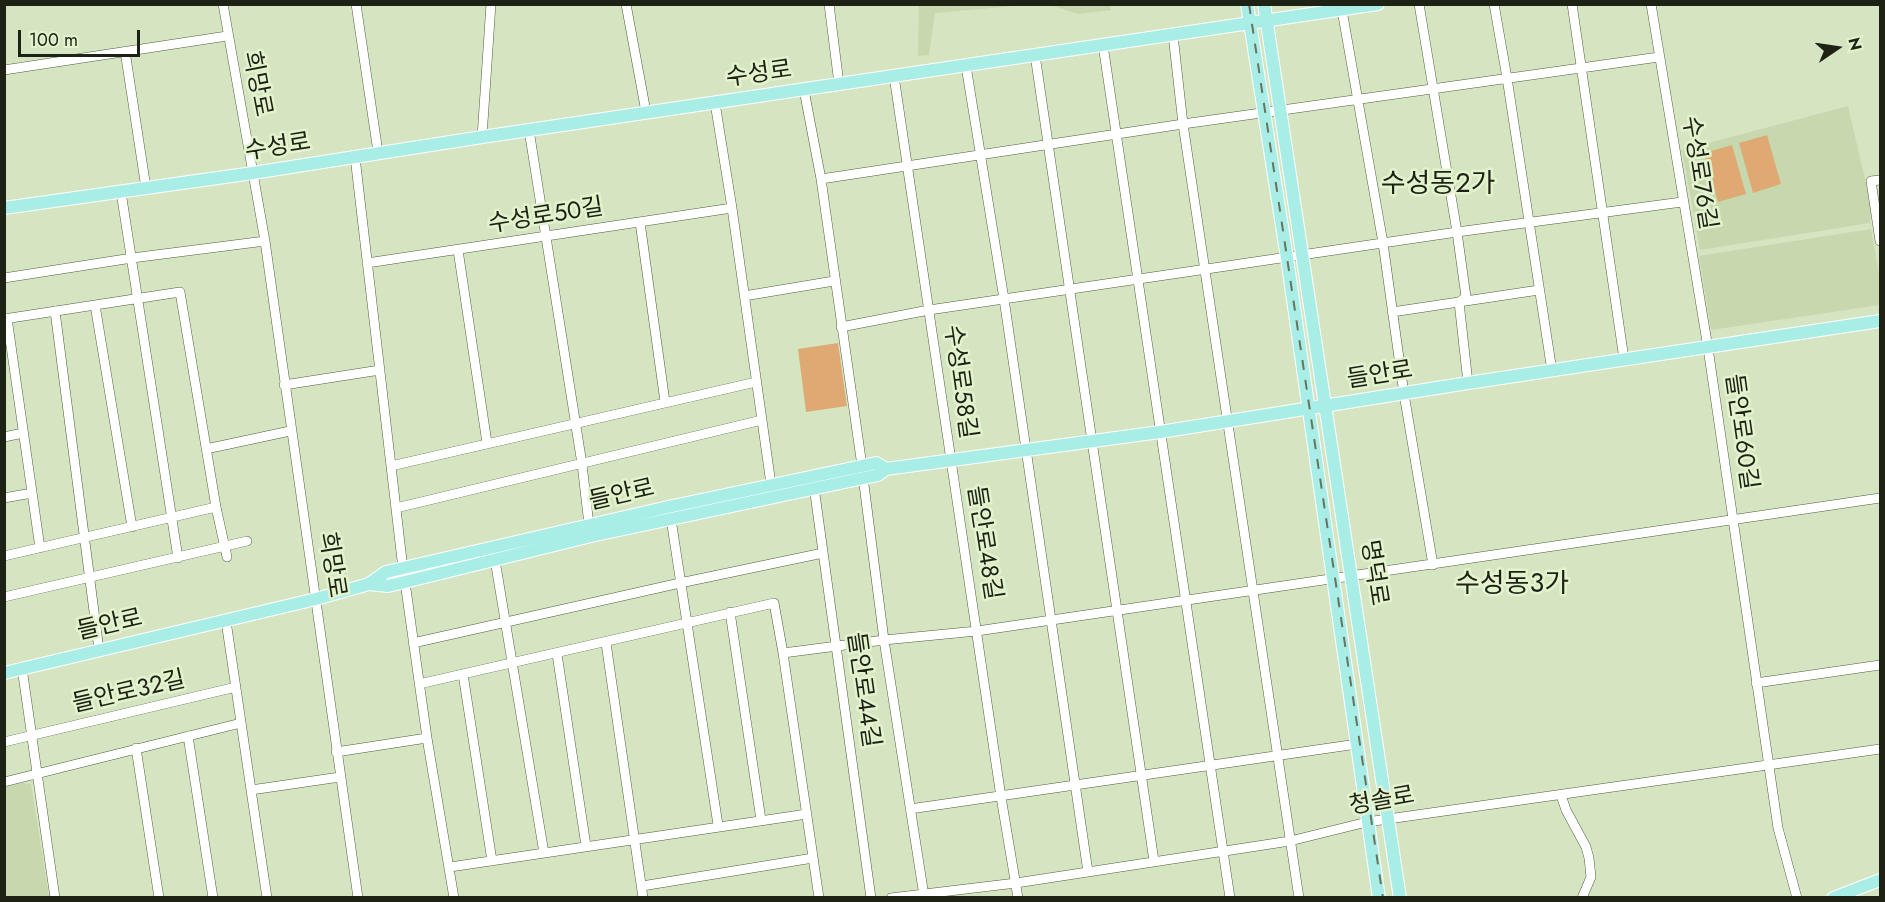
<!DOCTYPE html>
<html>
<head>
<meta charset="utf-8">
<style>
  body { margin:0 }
  #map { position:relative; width:1885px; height:902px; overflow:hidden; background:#d6e5c1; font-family:Jost,sans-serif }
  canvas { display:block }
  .frame { position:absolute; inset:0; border:6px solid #1d2215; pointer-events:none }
  .north { position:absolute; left:1807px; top:18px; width:60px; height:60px; -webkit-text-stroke:4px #e3f3ce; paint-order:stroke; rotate:77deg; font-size:16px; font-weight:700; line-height:24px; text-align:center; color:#1d2215 }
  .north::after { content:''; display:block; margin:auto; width:21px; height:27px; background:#1d2215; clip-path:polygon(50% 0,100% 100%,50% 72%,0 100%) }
  .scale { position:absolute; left:18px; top:30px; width:122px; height:27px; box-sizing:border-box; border:3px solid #1d2215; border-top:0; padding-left:8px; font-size:18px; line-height:21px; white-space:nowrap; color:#1d2215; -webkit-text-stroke:4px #e3f3ce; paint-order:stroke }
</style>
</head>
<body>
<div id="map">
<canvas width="1885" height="902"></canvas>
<div class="frame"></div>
<div class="north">N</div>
<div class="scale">100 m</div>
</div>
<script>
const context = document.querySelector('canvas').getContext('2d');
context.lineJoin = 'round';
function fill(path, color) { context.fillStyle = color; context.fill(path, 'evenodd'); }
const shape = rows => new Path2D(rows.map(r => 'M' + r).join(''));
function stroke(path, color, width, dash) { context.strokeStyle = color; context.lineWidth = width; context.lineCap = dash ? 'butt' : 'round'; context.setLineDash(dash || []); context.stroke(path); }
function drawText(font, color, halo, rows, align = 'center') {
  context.font = font + ' Jost,"Noto Sans KR",sans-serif'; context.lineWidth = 5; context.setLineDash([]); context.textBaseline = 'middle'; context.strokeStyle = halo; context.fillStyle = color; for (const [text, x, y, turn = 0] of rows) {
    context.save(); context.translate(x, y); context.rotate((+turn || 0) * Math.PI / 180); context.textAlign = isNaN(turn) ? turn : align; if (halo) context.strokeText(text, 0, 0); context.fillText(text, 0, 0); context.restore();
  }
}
const built = shape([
  [919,5,1014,5,1014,6,935,13,929,55,918,56],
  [1050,5,1110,5,1111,10,1078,14],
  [1848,106,1871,205,1870,223,1700,250,1682,150],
  [1871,229,1880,280,1880,305,1711,330,1699,256],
  [22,783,31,784,49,897,5,897,5,787]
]);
const green = shape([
  [1767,135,1781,184,1753,193,1739,143],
  [1732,145,1746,194,1718,202,1704,153],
  [838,343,847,406,806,412,798,349]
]);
const minor = shape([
  [223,4,265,241,358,898],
  [356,4,378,152],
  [626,4,646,112],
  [829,4,839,84],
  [1419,4,1457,232,1466,297,1459,302,1468,383],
  [1494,4,1507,78,1552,371],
  [1572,4,1624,359],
  [1651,4,1708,348,1778,828,1797,898],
  [1342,10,1383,243,1404,394,1433,565],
  [1173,35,1183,124,1299,898],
  [1103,45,1230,898],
  [125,51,146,188],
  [1035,55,1154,861],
  [966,66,1004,299,1088,872],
  [4,70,227,36],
  [894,76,1001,797,1018,898],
  [804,90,821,179,862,466],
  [715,103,732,208,771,484],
  [529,130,582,464,589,525],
  [482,137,491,4],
  [355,157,403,569],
  [821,179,1183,124,1659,57],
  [1880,180,1871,181,1880,241],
  [121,192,178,558],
  [640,222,665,402],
  [458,250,487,443],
  [367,263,732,208],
  [4,278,132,258,265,241],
  [744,296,834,281],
  [95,305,132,527],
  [55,311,99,650],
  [1392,312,1539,290],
  [7,318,40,548],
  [4,319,180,292,216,507,4,556],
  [841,327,929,310,1457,232,1682,202],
  [284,385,380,370],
  [4,437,23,433],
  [206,449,290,431],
  [391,466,756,382],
  [863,477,884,640,924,896],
  [814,487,871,898],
  [4,498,32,493],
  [216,507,227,557],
  [396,508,762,420],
  [671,519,718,825],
  [495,560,544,853],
  [405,582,427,738,454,898],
  [4,597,247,541],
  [730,612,761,820],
  [226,621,267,898],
  [413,643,680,583,823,553],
  [606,643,643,898],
  [783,653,884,640,977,631,1880,498],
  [557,654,586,846],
  [22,668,55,898],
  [463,674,492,861],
  [1756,683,1880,665],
  [419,684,774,603,783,653,819,898],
  [188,736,213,898],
  [4,742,236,687],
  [136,748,159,898],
  [336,752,427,738],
  [4,782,241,723],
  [251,790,340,777],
  [1561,795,1566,810,1586,847,1589,858,1591,877,1582,898],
  [910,809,1357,744],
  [450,867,807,814],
  [642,886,813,858],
  [891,898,1016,883,1290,841,1367,822,1880,749]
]);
const major = shape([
  [1247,4,1287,258,1379,898],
  [1264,4,1400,898],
  [4,208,253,173,482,137,1378,4],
  [369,584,388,586,405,582,591,536,878,475,886,469,1160,432,1468,383,1880,321],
  [4,673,316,599,369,584,386,572,668,507,862,466,876,463,886,469],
  [1833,898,1880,880]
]);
const rail = shape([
  [1249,4,1383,898]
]);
const streetNames = [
  ["수성로",759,75,-8],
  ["희망로",256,84,79],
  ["수성로",278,148,-9],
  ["수성로76길",1698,173,81],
  ["수성로50길",546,217,-9],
  ["들안로",1380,376,-9],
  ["수성로58길",959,382,82],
  ["들안로60길",1740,432,82],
  ["들안로",622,496,-13],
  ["들안로48길",983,543,81],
  ["희망로",331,565,81],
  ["명덕로",1373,573,81],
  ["들안로",110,626,-13],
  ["들안로44길",862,690,82],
  ["들안로32길",129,693,-13],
  ["청솔로",1382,802,-10]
];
const quarterNames = [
  ["수성동2가",1438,185],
  ["수성동3가",1512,585]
];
fill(built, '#c7d8af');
fill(green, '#dfa973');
stroke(minor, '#505d3e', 10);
stroke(major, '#fff', 14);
stroke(minor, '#fff', 9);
stroke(major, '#a8eee7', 12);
stroke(rail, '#69725c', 2, [10, 10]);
drawText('24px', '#1d2215', '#e3f3ce', streetNames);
drawText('27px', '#1d2215', '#e3f3ce', quarterNames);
</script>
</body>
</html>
